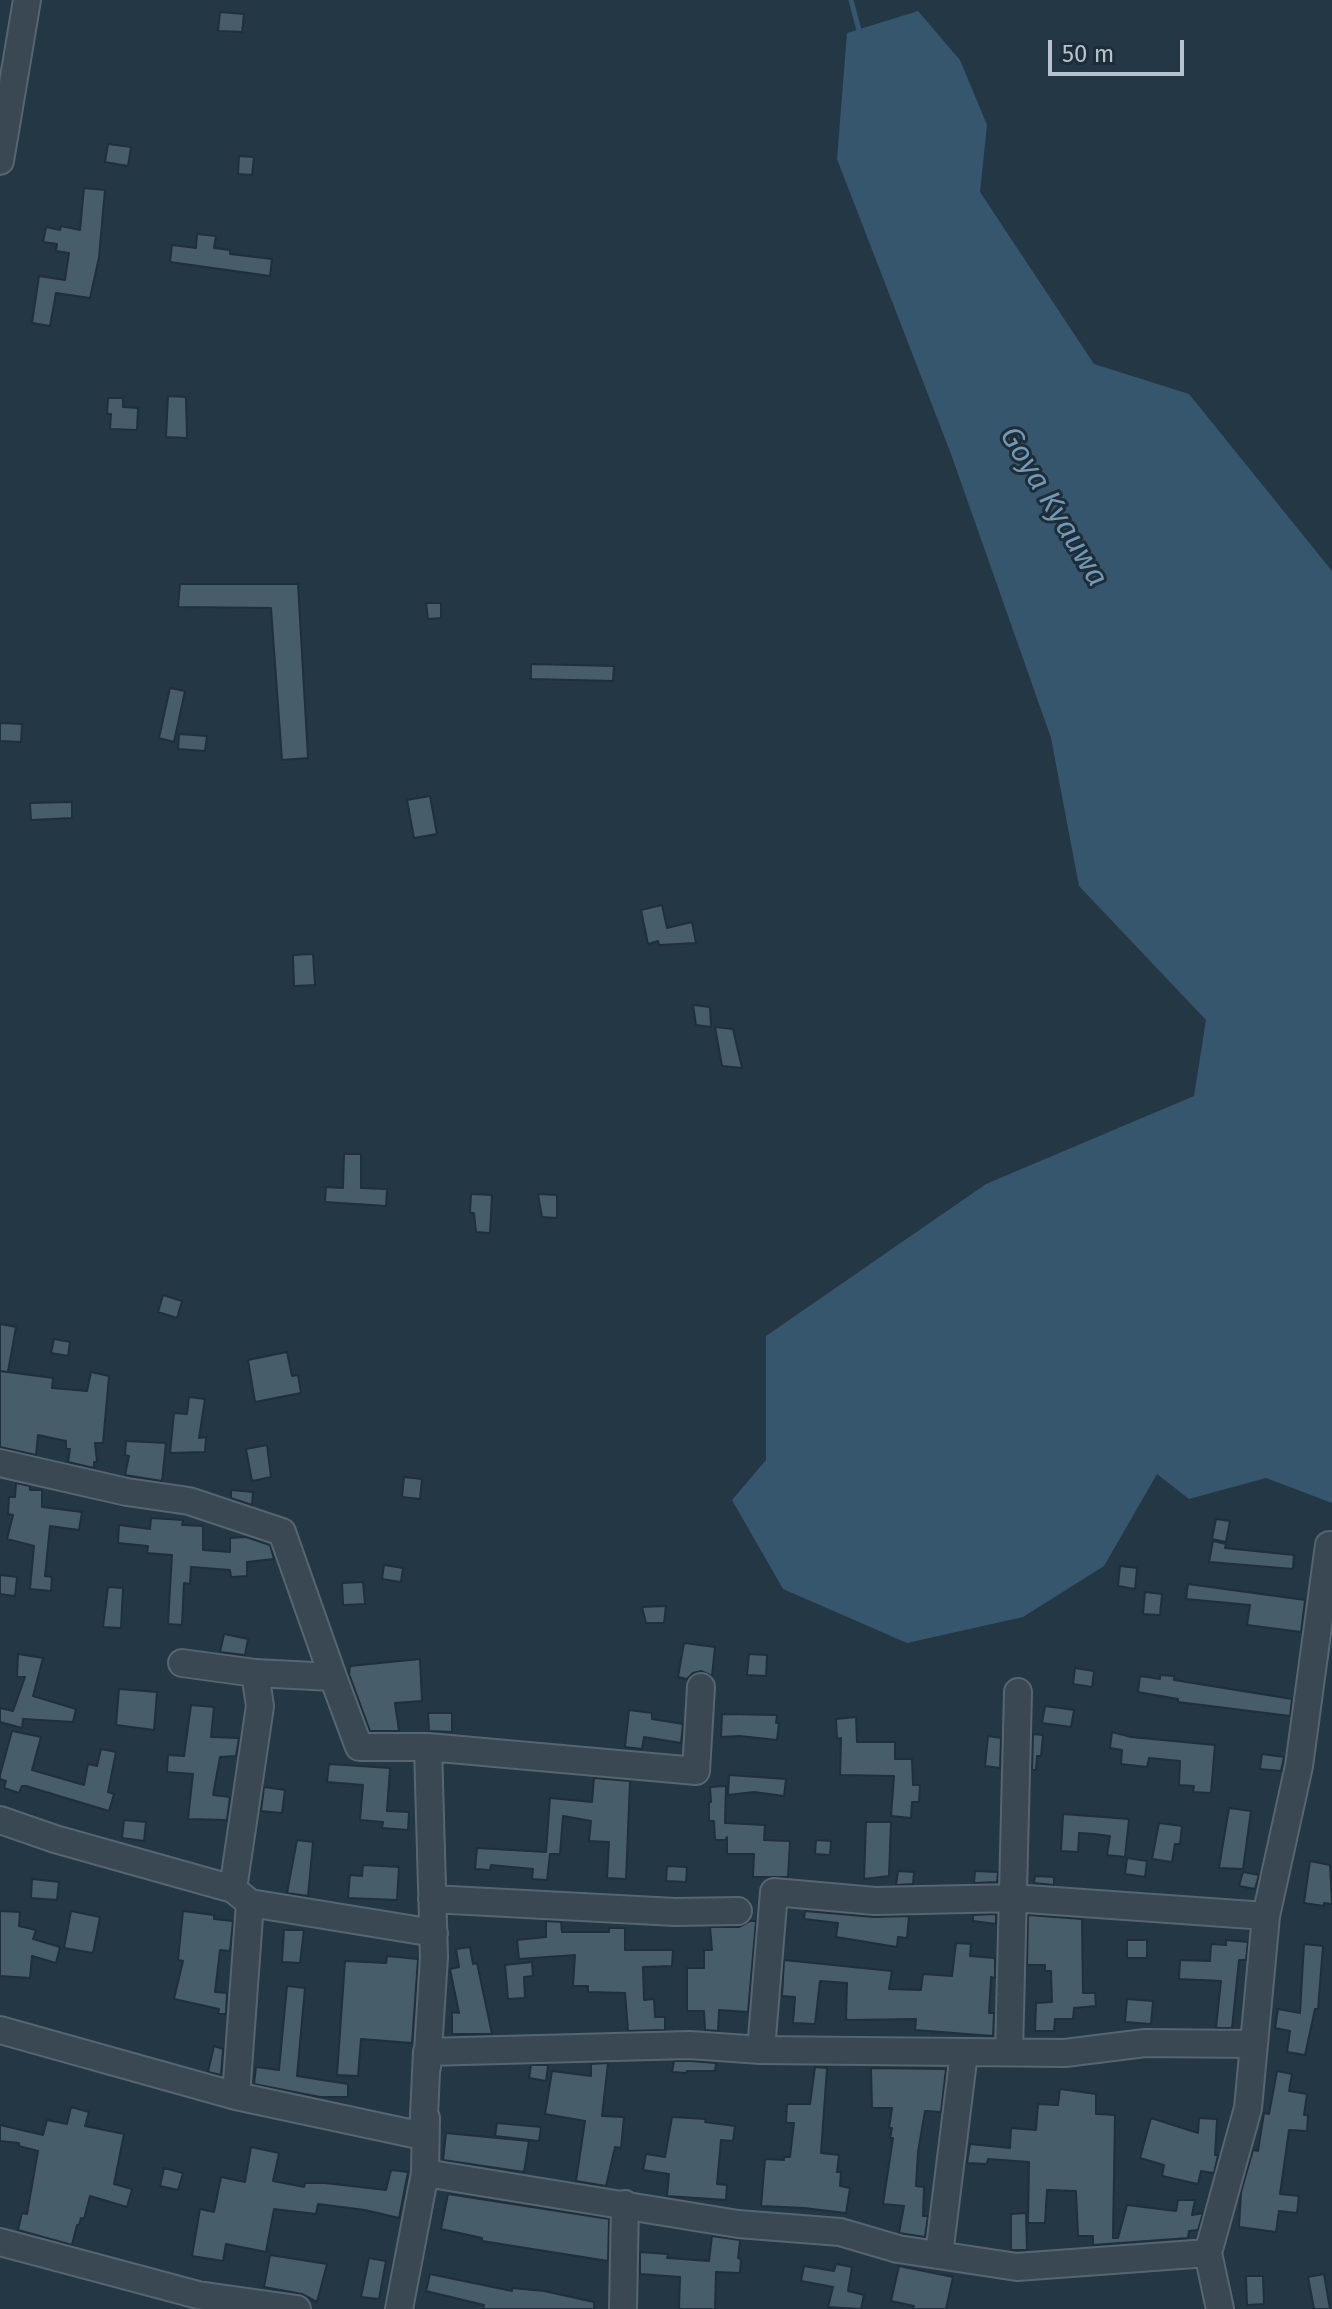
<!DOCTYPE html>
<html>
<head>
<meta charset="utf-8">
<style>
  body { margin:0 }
  #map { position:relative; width:1332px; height:2309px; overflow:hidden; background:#243744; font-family:"Fira Sans",sans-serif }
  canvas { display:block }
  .scale { position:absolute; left:1048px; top:40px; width:136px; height:36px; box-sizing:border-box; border:4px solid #b6c2cd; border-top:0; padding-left:10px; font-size:24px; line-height:28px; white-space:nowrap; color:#b6c2cd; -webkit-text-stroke:6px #1d2d39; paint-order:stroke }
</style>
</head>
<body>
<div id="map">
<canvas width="1332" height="2309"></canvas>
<div class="scale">50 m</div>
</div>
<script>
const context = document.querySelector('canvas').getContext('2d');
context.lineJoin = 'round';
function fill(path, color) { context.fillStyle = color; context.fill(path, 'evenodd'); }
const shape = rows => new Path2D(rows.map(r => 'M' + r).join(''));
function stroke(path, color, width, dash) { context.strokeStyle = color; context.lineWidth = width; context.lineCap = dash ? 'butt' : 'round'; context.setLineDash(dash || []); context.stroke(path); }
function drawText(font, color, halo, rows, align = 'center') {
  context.font = font + ' "Fira Sans",sans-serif'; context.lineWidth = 6; context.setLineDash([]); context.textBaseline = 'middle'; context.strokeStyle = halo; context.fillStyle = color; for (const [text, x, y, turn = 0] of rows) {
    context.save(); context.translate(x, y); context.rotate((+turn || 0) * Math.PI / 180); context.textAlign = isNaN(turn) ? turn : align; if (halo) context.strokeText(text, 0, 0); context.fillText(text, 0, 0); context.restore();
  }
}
const water = shape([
  [918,11,960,60,987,125,980,192,1094,364,1189,394,1332,571,1332,1503,1266,1478,1189,1499,1157,1474,1104,1566,1023,1617,907,1643,783,1589,732,1500,766,1460,766,1336,986,1184,1194,1096,1206,1020,1079,886,1051,738,951,454,837,159,847,33]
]);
const stream = shape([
  [851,0,860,34]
]);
const building = shape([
  [220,12,244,14,242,32,218,31,220,12],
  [108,144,131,147,128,166,105,162,108,144],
  [239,156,254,157,252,175,238,174,239,156],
  [84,188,105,190,99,257,90,298,56,293,50,326,32,323,39,276,65,280,69,253,56,251,57,244,43,242,46,227,60,230,61,226,80,230,84,188],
  [197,234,216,236,214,248,230,250,230,254,272,259,270,276,170,262,172,245,196,248,197,234],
  [168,396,186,397,187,438,166,437,168,396],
  [108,398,123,398,123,407,138,408,137,430,110,429,111,414,107,414,108,398],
  [180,584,298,584,308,758,282,760,271,608,178,607,180,584],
  [426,603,441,603,441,618,428,619,426,603],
  [531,664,614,666,613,681,531,679,531,664],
  [170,688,185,691,174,742,159,738,170,688],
  [0,723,22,724,21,742,0,741,0,723],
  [179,734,207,736,205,751,178,749,179,734],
  [430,796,437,834,414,838,407,800,430,796],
  [72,802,72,818,31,820,30,803,72,802],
  [662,905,667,928,692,922,696,943,659,945,658,941,648,944,641,910,662,905],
  [313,954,315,985,294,986,293,955,313,954],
  [693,1005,710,1007,711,1027,696,1025,693,1005],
  [715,1027,733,1029,742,1068,722,1066,715,1027],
  [344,1154,361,1154,361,1188,387,1189,386,1206,325,1202,326,1187,343,1188,344,1154],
  [471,1194,492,1195,490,1233,476,1232,474,1213,470,1213,471,1194],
  [538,1194,557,1195,557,1218,542,1217,538,1194],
  [163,1295,182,1301,177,1318,158,1312,163,1295],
  [0,1324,16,1327,8,1372,0,1371,0,1324],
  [54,1339,70,1342,68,1356,51,1353,54,1339],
  [287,1352,292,1376,298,1375,301,1393,255,1402,248,1360,287,1352],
  [0,1371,53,1378,52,1388,87,1391,91,1372,109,1376,103,1443,95,1443,97,1462,94,1462,94,1468,68,1462,70,1449,66,1449,66,1441,38,1435,36,1455,0,1447,0,1371],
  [189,1397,205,1399,199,1438,206,1437,205,1452,170,1453,174,1413,187,1414,189,1397],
  [126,1441,166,1443,162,1481,125,1475,129,1456,125,1455,126,1441],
  [267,1445,271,1477,252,1481,246,1449,267,1445],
  [404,1477,422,1479,420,1499,402,1497,404,1477],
  [16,1483,30,1486,30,1490,42,1490,42,1507,82,1512,79,1530,50,1526,45,1576,52,1577,51,1591,30,1589,34,1546,7,1539,13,1515,8,1514,9,1497,15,1497,16,1483],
  [231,1490,253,1492,252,1505,231,1498,231,1490],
  [151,1518,183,1520,182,1525,203,1526,203,1550,230,1552,230,1538,246,1537,270,1545,274,1559,247,1562,247,1576,231,1577,230,1570,191,1567,190,1584,184,1583,182,1625,168,1624,172,1555,147,1553,148,1546,118,1543,119,1525,150,1529,151,1518],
  [1216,1519,1230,1521,1226,1542,1212,1539,1216,1519],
  [1213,1541,1226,1544,1225,1548,1294,1555,1293,1569,1209,1562,1213,1541],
  [384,1565,403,1568,401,1582,382,1579,384,1565],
  [1120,1566,1137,1568,1135,1589,1118,1586,1120,1566],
  [0,1575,17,1577,15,1596,0,1594,0,1575],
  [363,1582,365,1604,343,1605,342,1583,363,1582],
  [1188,1584,1305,1600,1301,1632,1247,1625,1250,1605,1186,1599,1188,1584],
  [108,1587,123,1588,121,1628,103,1627,108,1587],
  [1145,1592,1162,1594,1160,1615,1143,1614,1145,1592],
  [666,1606,664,1623,646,1623,642,1607,666,1606],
  [224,1634,248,1639,245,1655,220,1652,224,1634],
  [684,1643,715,1647,712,1676,701,1671,693,1673,687,1679,678,1677,684,1643],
  [18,1654,43,1658,33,1696,76,1709,73,1722,23,1719,22,1728,0,1722,0,1708,13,1711,25,1677,17,1677,18,1654],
  [749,1654,767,1655,766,1676,747,1675,749,1654],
  [420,1659,422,1701,395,1703,399,1731,370,1731,349,1674,350,1666,420,1659],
  [1075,1668,1094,1671,1092,1687,1073,1684,1075,1668],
  [1160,1675,1174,1676,1174,1680,1292,1699,1290,1716,1178,1702,1178,1699,1138,1692,1140,1676,1160,1679,1160,1675],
  [119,1689,157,1692,154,1730,116,1725,119,1689],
  [191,1705,214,1707,211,1737,239,1738,236,1756,220,1757,213,1795,230,1797,227,1820,188,1819,193,1774,167,1772,168,1755,184,1756,191,1705],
  [1045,1706,1074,1710,1071,1727,1042,1723,1045,1706],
  [629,1710,652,1713,652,1719,683,1724,681,1743,644,1737,642,1749,625,1747,629,1710],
  [428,1713,452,1713,452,1732,429,1731,428,1713],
  [722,1714,777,1715,776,1723,779,1723,777,1740,740,1736,721,1737,722,1714],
  [856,1717,857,1742,895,1742,895,1759,912,1759,913,1785,920,1785,919,1802,912,1802,911,1818,891,1816,894,1776,840,1775,841,1738,837,1739,836,1719,856,1717],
  [12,1731,41,1737,32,1770,84,1785,88,1764,97,1766,101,1749,116,1752,108,1792,114,1794,109,1811,26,1786,22,1786,19,1793,4,1788,6,1781,0,1779,0,1775,12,1731],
  [1112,1732,1131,1737,1215,1745,1211,1793,1193,1792,1194,1786,1179,1785,1180,1761,1149,1758,1147,1767,1121,1764,1122,1750,1110,1748,1112,1732],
  [1033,1734,1043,1735,1041,1756,1037,1756,1036,1770,1032,1770,1033,1734],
  [988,1736,1001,1738,1000,1768,985,1766,988,1736],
  [1262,1754,1284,1757,1281,1771,1260,1769,1262,1754],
  [329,1764,390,1768,387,1811,409,1812,408,1830,382,1828,383,1822,360,1820,363,1785,327,1782,329,1764],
  [729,1775,786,1779,784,1796,754,1792,728,1795,729,1775],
  [594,1778,630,1781,626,1879,607,1878,609,1842,589,1841,591,1821,563,1816,560,1854,550,1854,547,1880,532,1879,533,1869,491,1865,490,1870,475,1869,477,1848,546,1852,550,1798,592,1802,594,1778],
  [726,1786,725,1823,765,1825,764,1840,790,1841,788,1877,753,1877,754,1854,727,1854,727,1837,725,1840,715,1840,714,1821,709,1821,709,1802,711,1802,710,1787,726,1786],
  [264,1787,285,1790,282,1813,261,1811,264,1787],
  [1229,1808,1251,1811,1243,1869,1219,1868,1229,1808],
  [1063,1814,1129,1819,1125,1857,1107,1855,1110,1836,1094,1834,1079,1833,1078,1852,1061,1851,1063,1814],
  [124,1820,146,1822,144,1841,122,1838,124,1820],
  [866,1822,891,1822,889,1876,864,1879,866,1822],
  [1159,1823,1182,1826,1180,1844,1175,1844,1172,1862,1152,1859,1159,1823],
  [297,1840,313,1842,308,1896,287,1893,297,1840],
  [816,1840,831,1841,830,1855,815,1854,816,1840],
  [1127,1858,1147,1861,1145,1877,1125,1874,1127,1858],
  [1310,1861,1330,1865,1332,1904,1324,1903,1324,1906,1304,1903,1310,1861],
  [363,1865,399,1867,397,1900,348,1898,350,1875,362,1876,363,1865],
  [667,1866,687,1867,686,1882,666,1881,667,1866],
  [898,1871,914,1872,913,1884,896,1885,898,1871],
  [975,1871,998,1872,997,1882,974,1883,975,1871],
  [1243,1872,1259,1875,1255,1889,1239,1886,1243,1872],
  [1035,1876,1054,1877,1054,1885,1034,1883,1035,1876],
  [32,1879,59,1882,57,1900,31,1898,32,1879],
  [0,1911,20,1912,19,1926,36,1930,33,1939,60,1947,56,1963,32,1956,30,1978,0,1976,0,1911],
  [71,1911,100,1917,93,1953,64,1948,71,1911],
  [183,1911,214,1915,214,1919,233,1921,230,1951,220,1950,215,1992,227,1993,226,2014,218,2014,219,2009,174,1999,183,1961,178,1960,183,1911],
  [805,1911,874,1917,909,1916,907,1938,898,1937,897,1947,836,1937,838,1923,804,1919,805,1911],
  [996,1914,996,1924,973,1921,973,1915,996,1914],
  [1028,1915,1082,1919,1083,1993,1095,1993,1096,2006,1074,2008,1073,2019,1055,2019,1054,2031,1035,2031,1036,2003,1052,2002,1051,1971,1045,1971,1045,1965,1027,1965,1028,1915],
  [546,1921,561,1922,562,1932,609,1932,609,1928,625,1928,625,1950,673,1950,672,1966,643,1967,644,2000,654,1999,655,2017,665,2017,665,2030,628,2031,625,1993,588,1992,588,1986,573,1986,575,1955,519,1959,517,1940,546,1937,546,1921],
  [750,1921,756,1921,748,2012,719,2010,718,2031,705,2030,704,2011,687,2011,687,1968,704,1968,704,1950,712,1950,710,1927,739,1927,750,1921],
  [284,1930,304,1930,300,1963,282,1962,284,1930],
  [1127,1940,1147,1940,1147,1958,1127,1958,1127,1940],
  [1226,1940,1248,1942,1246,1960,1239,1960,1232,2028,1216,2028,1221,1981,1179,1979,1180,1960,1210,1961,1211,1944,1226,1945,1226,1940],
  [956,1943,971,1944,970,1956,995,1958,995,1978,991,1977,989,2013,994,2013,993,2036,915,2030,916,2019,849,2020,846,2019,847,1983,820,1981,815,2024,793,2023,795,1997,782,1996,784,1960,892,1971,889,1989,921,1990,923,1974,952,1976,956,1943],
  [1304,1944,1323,1946,1318,2009,1315,2009,1305,2055,1287,2052,1290,2031,1275,2028,1278,2009,1300,2013,1304,1944],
  [470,1947,473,1964,477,1963,492,2034,452,2034,452,2012,459,2013,450,1969,459,1967,456,1949,470,1947],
  [387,1956,418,1959,412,2043,361,2039,358,2076,337,2075,345,1961,386,1963,387,1956],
  [532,1962,533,1976,524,1977,525,1998,508,1999,505,1965,532,1962],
  [287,1986,305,1988,297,2076,348,2084,348,2097,320,2097,254,2084,256,2067,279,2070,287,1986],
  [1127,1999,1153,2001,1151,2024,1125,2022,1127,1999],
  [214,2046,223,2049,221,2075,208,2072,214,2046],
  [674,2061,690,2061,716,2063,715,2071,687,2071,686,2073,672,2072,674,2061],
  [608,2063,602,2116,624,2117,621,2148,615,2147,606,2186,576,2181,585,2121,545,2114,552,2071,591,2076,591,2064,608,2063],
  [531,2065,548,2065,546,2081,529,2078,531,2065],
  [815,2067,827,2068,821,2153,839,2155,837,2172,841,2172,840,2186,850,2188,846,2213,804,2208,761,2206,765,2159,784,2160,784,2157,790,2157,794,2123,786,2123,787,2104,810,2104,815,2067],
  [871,2068,946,2069,941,2112,925,2111,918,2152,916,2186,924,2187,923,2216,928,2216,925,2237,899,2233,904,2206,883,2204,893,2138,890,2138,892,2128,889,2128,892,2108,872,2108,871,2068],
  [1277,2071,1292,2074,1289,2091,1307,2094,1304,2115,1308,2115,1307,2131,1289,2130,1280,2194,1299,2196,1297,2213,1279,2211,1276,2232,1239,2227,1241,2192,1253,2150,1258,2151,1264,2113,1269,2114,1277,2071],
  [1060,2089,1096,2094,1096,2114,1115,2115,1113,2238,1118,2238,1127,2205,1176,2211,1178,2200,1195,2200,1192,2215,1203,2213,1198,2230,1189,2231,1188,2238,1093,2245,1093,2236,1078,2236,1076,2191,1047,2190,1045,2223,1028,2223,1029,2162,988,2159,987,2164,967,2163,970,2144,1010,2148,1011,2128,1036,2130,1038,2104,1058,2105,1060,2089],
  [71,2107,89,2112,85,2126,124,2134,114,2184,132,2189,127,2207,90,2196,84,2219,81,2218,79,2225,77,2225,72,2245,18,2230,22,2213,27,2214,38,2151,19,2146,19,2143,0,2141,0,2125,43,2135,47,2120,67,2124,71,2107],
  [672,2117,706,2119,705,2122,735,2126,733,2141,721,2140,717,2184,727,2185,726,2200,667,2196,669,2174,643,2170,646,2154,665,2157,672,2117],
  [1151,2118,1198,2133,1199,2118,1217,2119,1215,2155,1218,2155,1214,2173,1201,2171,1198,2184,1162,2176,1164,2165,1140,2158,1151,2118],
  [497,2123,541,2127,539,2141,495,2136,497,2123],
  [446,2133,529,2141,524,2172,443,2160,446,2133],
  [251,2147,279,2153,273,2181,304,2187,305,2183,325,2183,386,2190,391,2170,408,2172,399,2218,365,2210,318,2204,316,2214,274,2209,266,2252,226,2244,223,2261,192,2256,200,2209,214,2212,221,2177,245,2182,251,2147],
  [164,2168,183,2173,178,2190,160,2186,164,2168],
  [448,2194,609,2219,608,2261,482,2241,482,2238,441,2229,448,2194],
  [1026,2213,1027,2250,1011,2250,1011,2214,1026,2213],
  [712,2236,740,2240,738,2258,741,2259,740,2273,716,2272,715,2309,679,2309,680,2277,640,2274,640,2252,668,2254,667,2258,709,2261,712,2236],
  [270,2255,327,2264,317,2302,302,2294,264,2287,270,2255],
  [369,2258,386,2261,379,2299,361,2297,369,2258],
  [836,2264,852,2267,848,2291,864,2295,861,2309,828,2307,833,2287,801,2281,804,2266,834,2271,836,2264],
  [899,2266,953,2277,946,2309,913,2309,914,2306,891,2301,899,2266],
  [430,2274,512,2291,512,2288,544,2291,594,2302,594,2309,483,2309,484,2305,426,2291,430,2274],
  [1324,2274,1330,2309,1314,2309,1308,2277,1324,2274],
  [1246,2276,1263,2276,1264,2304,1247,2305,1246,2276]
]);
const minor = shape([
  [0,161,27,0],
  [0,1463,127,1492,189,1501,282,1532,333,1677],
  [182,1663,255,1673,333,1677,359,1747,428,1747,696,1771,701,1687],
  [0,1820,55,1839,233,1889,250,1903,434,1933],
  [233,1889,260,1706,255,1673],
  [432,1899,675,1912,738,1911],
  [0,2030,236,2096,423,2136,427,2052,690,2045,761,2050,1065,2053,1145,2043,1253,2044],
  [761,2050,774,1892,875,1901,1013,1898,1266,1916],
  [1009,2052,1018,1692],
  [427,2067,434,1957,428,1747],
  [236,2096,250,1903],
  [425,2173,738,2224,840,2232,898,2249,1017,2267,1208,2253],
  [0,2242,198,2295,297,2309],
  [939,2255,964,2053],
  [399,2309,425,2173,426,2118],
  [623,2309,625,2204],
  [1220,2309,1208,2253,1248,2108,1266,1916,1299,1766,1329,1545]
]);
const waterNames = [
  ["Goya Kyauwa",1053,507,59]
];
fill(water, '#36566d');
stroke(stream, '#36566d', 5);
fill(building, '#485d6a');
stroke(building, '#1f2f3b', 2);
stroke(minor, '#576571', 30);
stroke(minor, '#394853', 26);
drawText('italic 30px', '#7398b3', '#1d2d39', waterNames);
</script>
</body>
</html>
